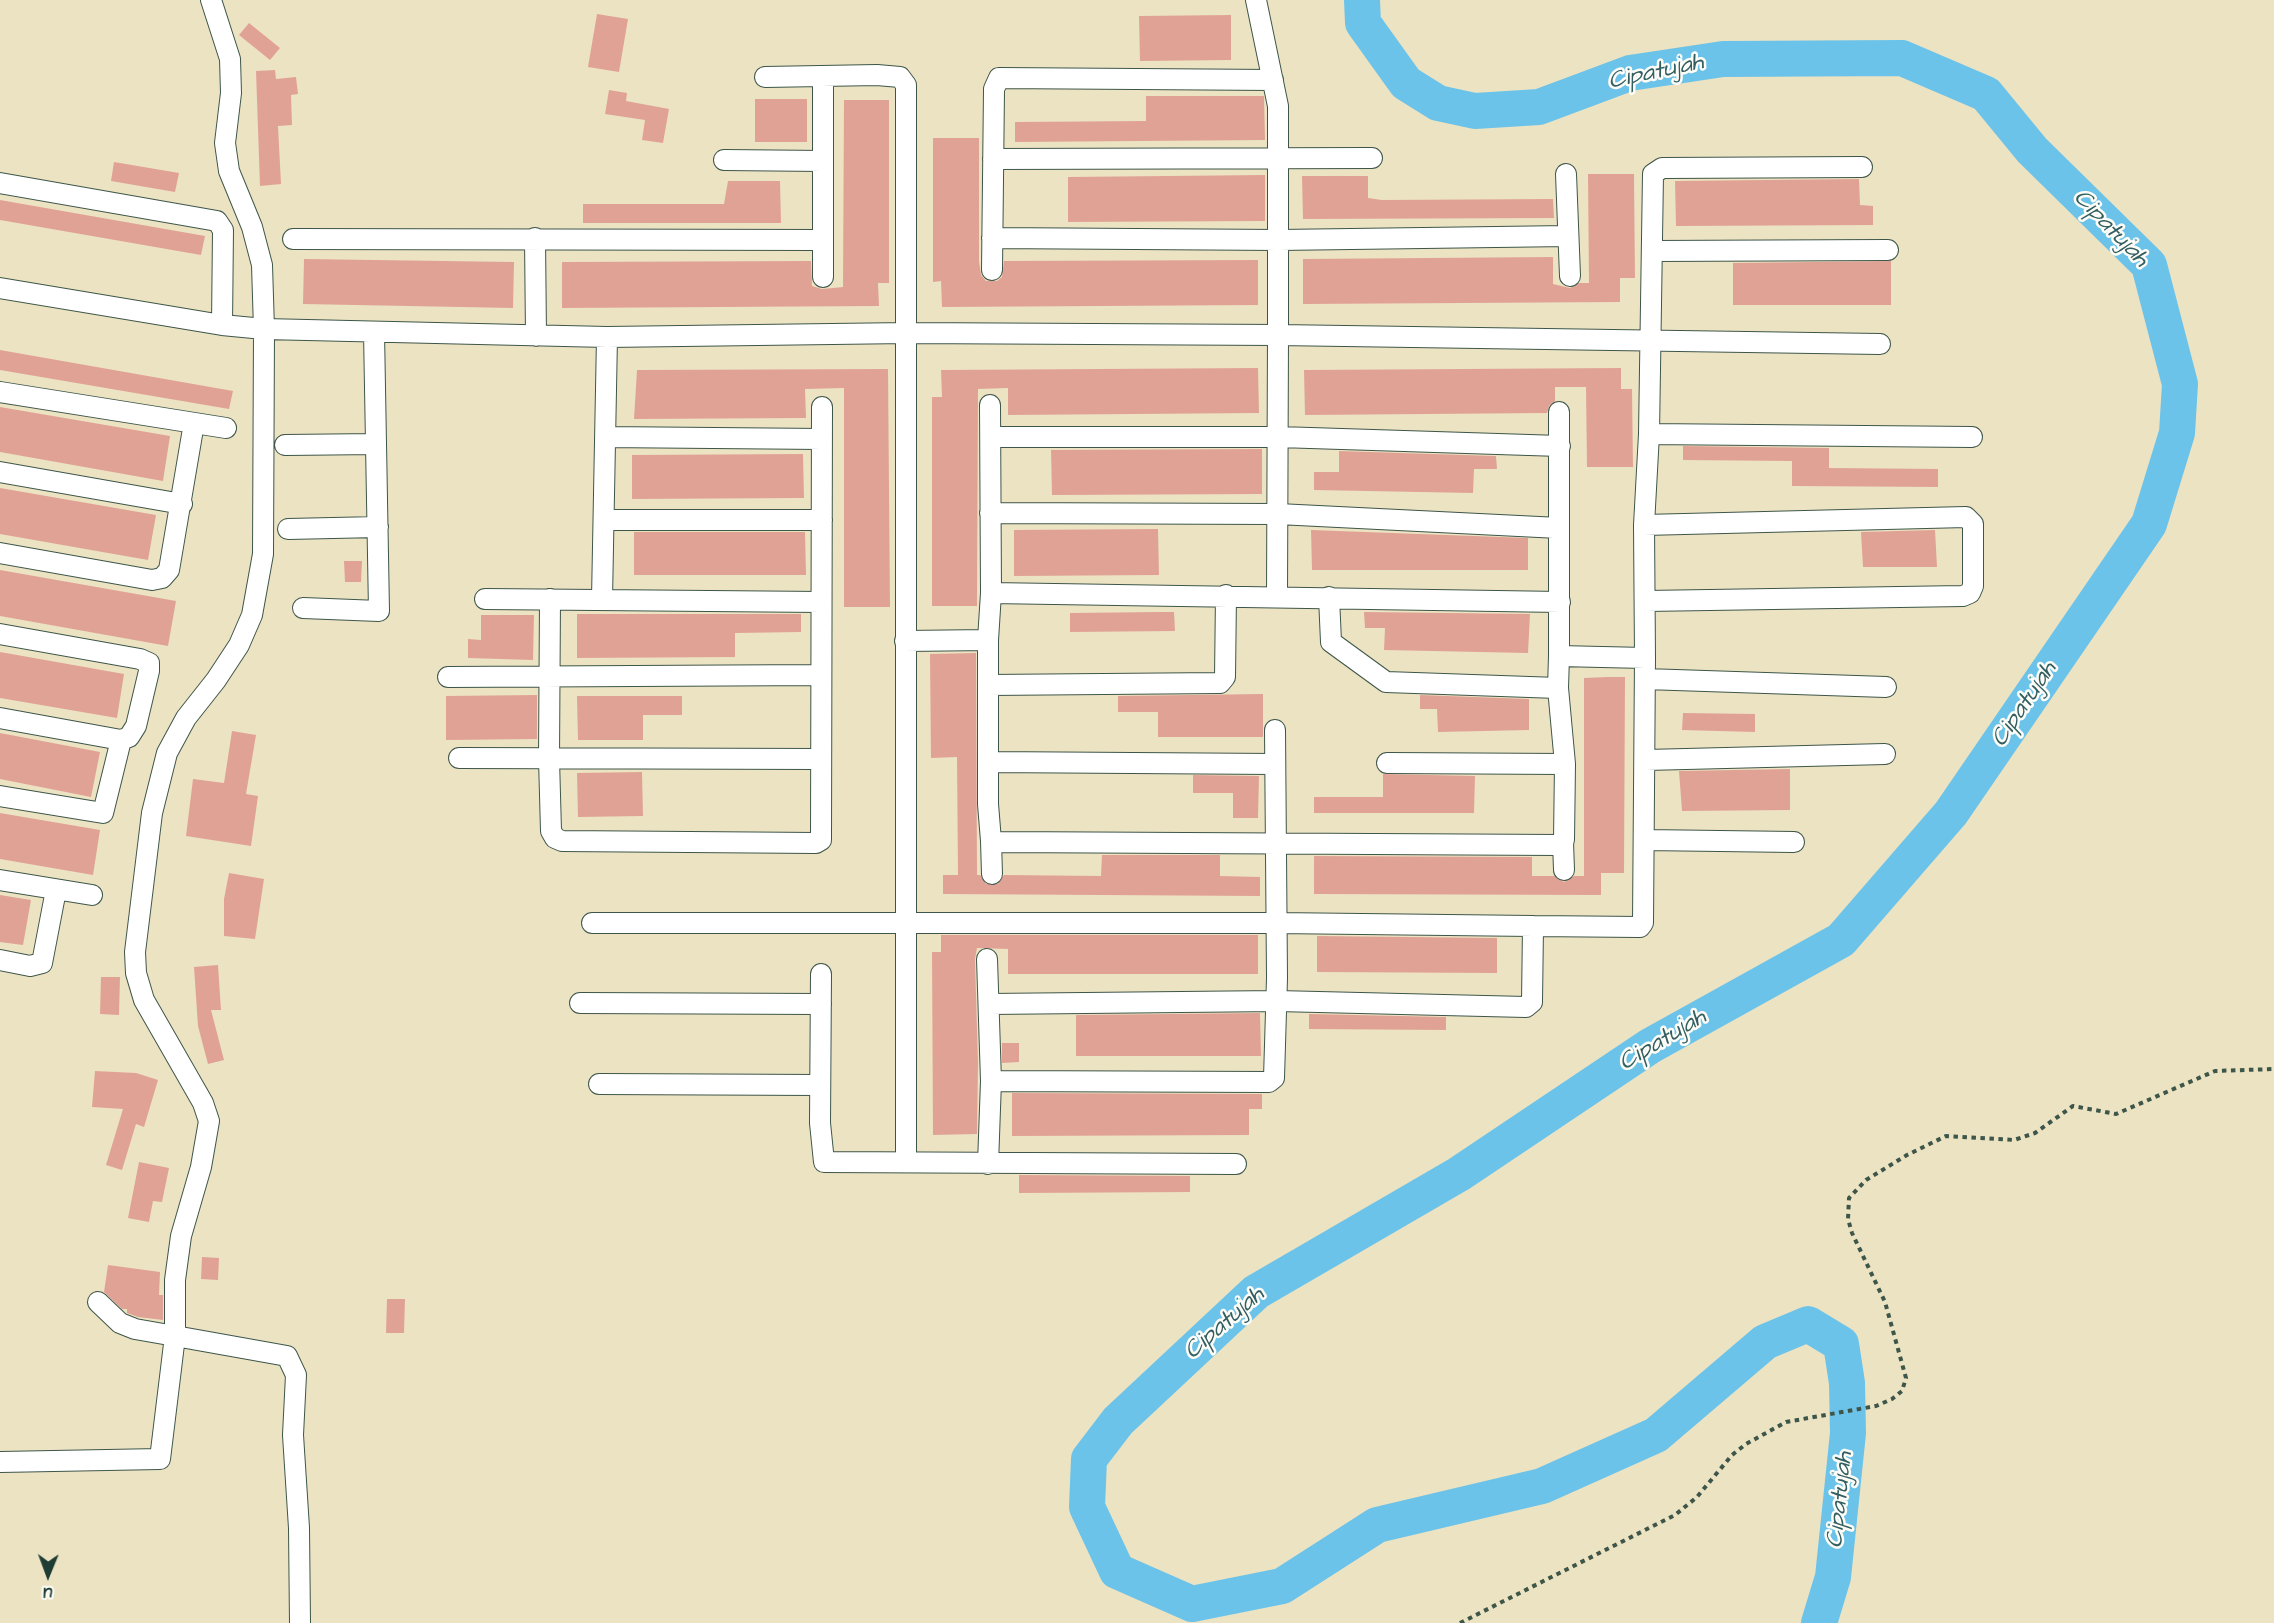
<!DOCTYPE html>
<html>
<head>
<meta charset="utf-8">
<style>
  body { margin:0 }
  #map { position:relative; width:2274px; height:1623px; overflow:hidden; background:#ece3c3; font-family:"Architects Daughter",sans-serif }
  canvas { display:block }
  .north { position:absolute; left:18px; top:1545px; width:60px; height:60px; -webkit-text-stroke:4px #fdfcf7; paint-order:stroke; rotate:181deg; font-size:16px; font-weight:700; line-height:24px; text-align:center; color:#1f3d34 }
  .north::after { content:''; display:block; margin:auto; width:21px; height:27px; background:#1f3d34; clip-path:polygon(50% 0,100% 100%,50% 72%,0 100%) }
</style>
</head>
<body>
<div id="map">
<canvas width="2274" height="1623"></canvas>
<div class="north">U</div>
</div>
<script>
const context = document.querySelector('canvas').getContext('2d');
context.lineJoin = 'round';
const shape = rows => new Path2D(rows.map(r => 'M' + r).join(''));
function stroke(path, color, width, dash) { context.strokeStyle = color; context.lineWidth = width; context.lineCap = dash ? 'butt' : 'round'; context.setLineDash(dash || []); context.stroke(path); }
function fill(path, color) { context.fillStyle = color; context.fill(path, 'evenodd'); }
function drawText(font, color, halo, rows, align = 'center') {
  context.font = font + ' "Architects Daughter",sans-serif'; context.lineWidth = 5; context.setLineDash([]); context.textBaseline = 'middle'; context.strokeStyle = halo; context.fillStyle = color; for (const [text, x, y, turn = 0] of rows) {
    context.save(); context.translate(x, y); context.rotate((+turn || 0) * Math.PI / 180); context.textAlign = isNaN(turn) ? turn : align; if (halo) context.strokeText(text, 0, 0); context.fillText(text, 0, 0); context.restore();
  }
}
const river = shape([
  [1362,0,1363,23,1406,83,1438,103,1475,111,1539,107,1630,73,1723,59,1902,58,1986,94,2032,150,2149,265,2180,384,2177,433,2149,524,1951,813,1841,940,1650,1046,1459,1174,1256,1292,1118,1421,1089,1459,1087,1507,1117,1571,1192,1604,1282,1586,1377,1525,1542,1486,1656,1435,1765,1342,1808,1324,1841,1344,1847,1383,1848,1433,1833,1577,1819,1623]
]);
const building = shape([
  [597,14,628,19,619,72,588,67],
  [1231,15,1231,60,1140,61,1139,16],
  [249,23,280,48,270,60,239,35],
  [275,70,276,79,296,77,298,94,291,95,292,125,278,126,281,184,260,186,256,71],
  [609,90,627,93,626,101,669,109,663,143,642,140,645,120,605,114],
  [1146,96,1264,96,1265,140,1015,142,1015,122,1146,121],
  [755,99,807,99,807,142,755,142],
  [844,100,889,100,889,283,878,283,879,306,562,308,562,262,811,261,812,286,822,289,843,287],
  [933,138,979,138,979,261,981,275,986,281,997,281,1002,277,1004,261,1258,260,1258,305,942,307,941,281,933,282],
  [114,162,179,173,175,192,111,181],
  [1588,174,1634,174,1635,278,1620,278,1620,302,1303,304,1303,259,1553,257,1553,284,1570,288,1579,283,1589,283],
  [1265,175,1265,221,1068,222,1068,177],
  [1302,176,1368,176,1368,198,1382,200,1553,199,1554,218,1303,219],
  [1859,179,1860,205,1873,206,1873,225,1676,226,1675,181],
  [728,181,780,181,781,223,583,223,583,204,724,204],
  [0,200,205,236,201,255,0,220],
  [304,259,514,262,513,308,303,304],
  [1891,261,1891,305,1733,305,1733,263],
  [0,350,233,391,229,409,0,370],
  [1258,368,1259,413,1008,415,1008,388,978,389,977,606,932,606,932,397,942,397,941,370],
  [1621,368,1621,389,1632,389,1633,467,1587,467,1586,387,1555,387,1555,401,1549,406,1547,413,1305,415,1304,370],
  [888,369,890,607,844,607,844,388,805,389,806,418,634,419,637,370],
  [0,407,170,436,163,481,0,452],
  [1683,446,1829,448,1829,468,1938,469,1938,487,1792,486,1792,461,1683,460],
  [1262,449,1262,494,1052,495,1051,450],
  [1339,451,1496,456,1497,469,1474,469,1473,493,1314,490,1314,472,1339,472],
  [803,454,804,498,632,499,632,455],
  [0,488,156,515,148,560,0,534],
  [1158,529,1159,575,1014,576,1014,530],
  [1311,530,1528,538,1528,570,1312,570],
  [1935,530,1937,567,1863,567,1861,532],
  [634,532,805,532,806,575,634,575],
  [344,561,362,561,361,582,345,582],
  [0,570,176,601,168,646,0,616],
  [1160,612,1174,612,1175,631,1070,632,1070,613],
  [1364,612,1530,614,1528,653,1384,650,1385,628,1365,628],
  [577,614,801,614,801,632,735,633,735,657,577,658],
  [481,615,534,615,533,660,468,658,468,639,481,640],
  [0,652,124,674,117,718,0,698],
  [976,653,977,875,980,875,986,884,998,884,1004,875,1101,876,1102,855,1220,855,1220,876,1260,877,1260,896,943,894,943,875,958,875,957,757,931,758,930,654],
  [1608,677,1625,677,1624,873,1601,873,1601,895,1314,894,1314,856,1532,857,1532,876,1554,876,1564,882,1574,876,1584,876,1584,678],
  [1263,694,1263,737,1158,737,1158,712,1118,712,1118,696],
  [537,695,537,739,446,740,446,696],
  [1420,695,1529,699,1529,730,1438,732,1437,709,1420,709],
  [577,696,682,696,682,715,643,715,643,740,578,740],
  [1683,713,1755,714,1755,732,1682,730],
  [232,731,256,735,246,794,258,796,251,846,186,836,193,779,224,783],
  [0,733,100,752,91,797,0,779],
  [1790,769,1790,810,1682,811,1679,771],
  [642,772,643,816,578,817,577,773],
  [1383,774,1475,776,1474,813,1314,813,1314,797,1383,797],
  [1193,775,1259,776,1258,818,1233,818,1233,793,1193,793],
  [0,813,100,830,93,875,0,859],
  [229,873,264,879,255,939,224,936,224,899],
  [0,895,31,900,23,945,0,942],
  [941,935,1258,935,1258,974,1008,974,1008,949,977,948,975,959,978,1063,977,1134,933,1135,932,952,941,952],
  [1317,936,1497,938,1497,973,1317,972],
  [218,965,221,1010,211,1010,224,1060,208,1064,198,1026,194,967],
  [101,977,120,977,119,1015,100,1014],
  [1260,1013,1261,1056,1076,1056,1076,1015],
  [1309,1014,1446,1017,1446,1030,1309,1029],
  [1002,1043,1019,1043,1019,1062,1002,1063],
  [95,1071,136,1073,158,1080,144,1127,136,1124,122,1170,106,1165,123,1109,92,1107],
  [1012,1093,1262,1094,1262,1109,1249,1109,1249,1135,1012,1136],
  [139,1162,169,1168,162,1202,153,1201,149,1222,128,1218],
  [1019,1175,1190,1176,1190,1192,1019,1193],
  [202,1257,219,1258,218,1280,201,1279],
  [108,1265,160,1272,159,1295,163,1295,163,1320,138,1317,127,1313,127,1309,122,1309,104,1292],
  [387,1299,405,1299,404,1333,386,1333]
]);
const path = shape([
  [1460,1623,1675,1515,1697,1497,1732,1455,1746,1444,1786,1422,1876,1406,1892,1399,1902,1391,1906,1378,1885,1302,1852,1233,1848,1219,1849,1198,1866,1180,1907,1155,1946,1136,2014,1140,2035,1133,2073,1106,2116,1114,2215,1071,2274,1069]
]);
const street = shape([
  [211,0,230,59,231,93,225,143,229,171,252,227,262,265,264,329,263,554,252,615,239,645,216,680,186,718,167,753,152,813,135,952,136,973,144,1000,203,1103,209,1121,201,1167,181,1236,175,1280,175,1336,287,1356,296,1375,293,1435,299,1528,300,1623],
  [765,77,877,75,900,77,906,85,906,1162],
  [993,159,1372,158],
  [724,160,823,161],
  [1862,167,1662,168,1653,174,1649,434,1972,437],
  [1566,174,1570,276],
  [0,183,217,221,223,230,222,325],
  [535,238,536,336],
  [992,238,1279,240,1568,236],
  [293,239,823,240],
  [1652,251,1888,250],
  [992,270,994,89,999,78,1273,80],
  [823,277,823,76],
  [0,288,222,325,264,329,607,337,907,333,1278,335,1278,106,1256,0],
  [0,392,226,428],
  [605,437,822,439],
  [991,437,1279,437,1560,446],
  [285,445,376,444],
  [0,472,182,504],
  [990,513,1278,514,1559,528],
  [605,520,822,520],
  [1644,525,1645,658],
  [288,529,378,527],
  [0,553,152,580,162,578,169,570,194,423],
  [991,593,1560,602],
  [1277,597,1278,335,1880,344],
  [1329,597,1331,642,1386,682,1558,688],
  [485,599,821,602],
  [550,599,549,759,551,831,555,838,562,841,816,843,821,840,822,407],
  [602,599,607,337],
  [1646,601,1963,596,1970,593,1973,586,1973,524,1966,517,1644,525,1649,434],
  [303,608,379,611,374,332],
  [0,634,140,659,149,663,149,671,136,726,129,737,121,740,103,813,0,796],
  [988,640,991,593,990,405],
  [905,641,988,640,988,804,991,841,999,842,1559,845,1564,840,1565,764,1558,688,1559,656,1645,658,1643,923,1640,927,1533,926],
  [1559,656,1559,412],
  [448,677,821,675],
  [1645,679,1886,687],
  [988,685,1220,683,1225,677,1226,595],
  [0,718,121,740],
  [459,758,820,759],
  [1646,760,1885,754],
  [989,762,1275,764],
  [1387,763,1565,764],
  [1645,840,1794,842],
  [991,841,992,874],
  [1563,842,1564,870],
  [0,880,92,895],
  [592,923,1276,923,1533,926,1532,1002,1526,1007,1277,1001,989,1004],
  [987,959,991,1081,988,1164],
  [0,960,30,966,42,963,56,890],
  [821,974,820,1123,824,1162,1236,1164],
  [580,1003,821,1004],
  [991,1081,1269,1082,1274,1078,1277,978,1275,730],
  [599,1084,820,1085],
  [0,1462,160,1459,175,1336,135,1329,120,1323,98,1302]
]);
const waterNames = [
  ["Cipatujah",1656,73,-12],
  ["Cipatujah",2110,229,46],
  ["Cipatujah",2025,705,-56],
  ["Cipatujah",1663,1041,-31],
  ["Cipatujah",1225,1324,-41],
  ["Cipatujah",1841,1500,-84]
];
stroke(river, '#6cc3e9', 36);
fill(building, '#e1a296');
stroke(street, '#3e5649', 22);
stroke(path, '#3e5649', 4, [4.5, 4.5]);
stroke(street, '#fff', 20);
drawText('italic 24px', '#325e61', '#fdfcf7', waterNames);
</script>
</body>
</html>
